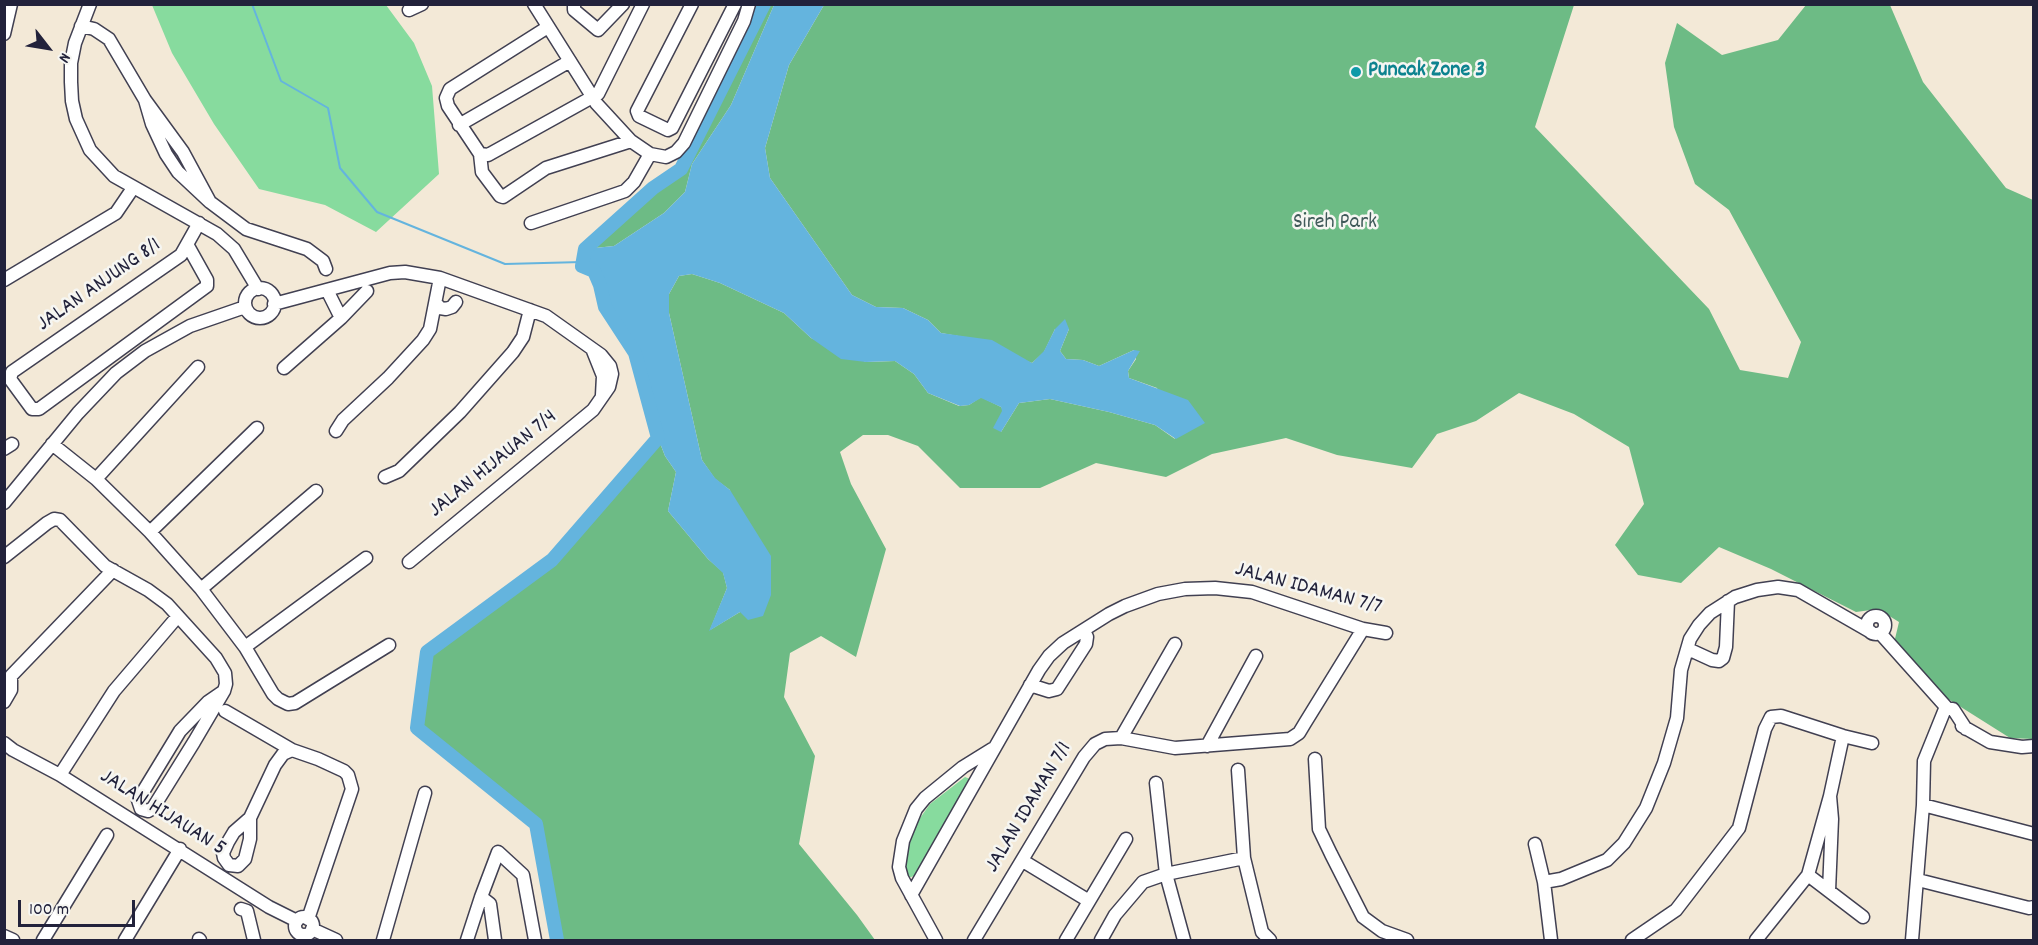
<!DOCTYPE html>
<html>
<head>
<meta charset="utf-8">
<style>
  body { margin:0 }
  #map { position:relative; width:2038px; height:945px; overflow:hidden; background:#f3e9d7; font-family:Dekko,sans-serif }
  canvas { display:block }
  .frame { position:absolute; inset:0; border:6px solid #22223b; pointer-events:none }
  .north { position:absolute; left:18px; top:18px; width:60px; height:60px; -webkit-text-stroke:4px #f6f6f2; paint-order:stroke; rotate:121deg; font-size:16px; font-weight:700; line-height:24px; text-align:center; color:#22223b }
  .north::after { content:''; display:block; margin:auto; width:21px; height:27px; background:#22223b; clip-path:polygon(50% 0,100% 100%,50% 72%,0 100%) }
  .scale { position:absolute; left:18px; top:900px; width:117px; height:27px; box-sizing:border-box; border:3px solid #22223b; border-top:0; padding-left:8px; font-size:18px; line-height:21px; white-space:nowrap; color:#22223b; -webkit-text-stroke:4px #f6f6f2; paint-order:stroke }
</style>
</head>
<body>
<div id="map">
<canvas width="2038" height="945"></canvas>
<div class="frame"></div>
<div class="north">N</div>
<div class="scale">100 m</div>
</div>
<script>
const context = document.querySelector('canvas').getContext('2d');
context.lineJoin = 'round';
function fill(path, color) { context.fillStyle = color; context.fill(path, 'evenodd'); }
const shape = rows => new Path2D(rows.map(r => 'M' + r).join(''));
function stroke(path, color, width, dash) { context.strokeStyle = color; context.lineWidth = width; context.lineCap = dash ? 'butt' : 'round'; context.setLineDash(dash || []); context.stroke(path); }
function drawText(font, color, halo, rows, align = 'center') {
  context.font = font + ' Dekko,sans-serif'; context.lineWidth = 5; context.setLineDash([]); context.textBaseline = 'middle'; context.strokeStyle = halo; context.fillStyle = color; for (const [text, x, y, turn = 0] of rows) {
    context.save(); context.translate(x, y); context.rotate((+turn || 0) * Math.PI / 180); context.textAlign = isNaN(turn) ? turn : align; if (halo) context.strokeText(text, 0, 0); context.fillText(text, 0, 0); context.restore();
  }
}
const green = shape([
  [152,5,386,5,414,43,432,86,439,174,376,232,325,205,259,189,214,124,172,53],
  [965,777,970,779,970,784,914,876,908,878,902,869,906,846,918,821,930,804]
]);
const forest = shape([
  [764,5,774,5,731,105,692,164,685,192,664,213,614,246,585,249,653,188,681,169],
  [824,5,1574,5,1535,127,1709,309,1740,370,1788,378,1801,342,1729,210,1695,184,1674,127,1665,63,1677,23,1722,55,1778,40,1806,5,1890,5,1923,82,2006,188,2033,200,2033,739,2010,738,1945,697,1894,643,1899,622,1878,609,1856,612,1771,569,1719,547,1681,583,1638,575,1615,545,1644,504,1629,447,1574,414,1519,393,1476,421,1437,434,1412,468,1337,455,1286,438,1212,454,1166,477,1096,463,1040,488,960,488,918,446,888,435,863,435,840,452,851,484,886,549,856,657,821,636,790,653,784,697,815,756,799,844,857,915,875,940,557,940,536,824,417,728,427,652,552,560,658,438,665,456,676,472,668,511,708,559,723,572,727,588,710,630,740,612,730,490,715,479,702,460,669,313,669,294,679,276,692,274,720,283,784,313,811,338,866,362,895,361,914,374,928,393,959,406,969,405,981,397,1001,407,1003,410,1001,432,1019,403,1050,399,1109,412,1155,425,1175,439,1157,388,1129,378,1128,371,1136,359,1134,350,1099,366,1083,360,1066,359,1060,351,1069,329,1055,329,1044,352,1032,363,964,337,941,333,928,320,903,308,876,307,852,295,770,178,765,148,789,65]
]);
const water = shape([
  [774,5,824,5,789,65,765,148,770,178,852,295,876,307,903,308,928,320,941,333,992,340,1032,363,1044,351,1055,329,1065,319,1069,329,1060,351,1066,359,1083,360,1099,366,1134,350,1140,351,1128,371,1129,378,1188,400,1205,423,1176,439,1155,425,1109,412,1050,399,1019,403,1001,432,993,428,1002,411,1001,407,981,398,969,405,960,406,928,393,914,374,895,361,866,362,841,359,811,338,784,313,720,283,692,274,679,276,669,294,669,313,702,460,715,478,730,490,771,556,771,595,763,616,748,620,740,612,709,631,727,588,723,573,708,559,668,511,676,472,665,456,658,438,635,353,605,307,600,285,594,271,582,266,585,249,614,246,664,213,685,192,692,164,731,105]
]);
const stream = shape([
  [252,4,281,81,328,108,340,168,377,212,505,264,582,262]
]);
const river = shape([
  [557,940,536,824,417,728,427,652,552,560,658,438,635,353,605,307,600,285,594,271,582,266,585,249,653,188,681,169,764,4]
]);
const minor = shape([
  [90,4,75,43,71,63,71,82,72,101,76,119,90,150,114,176,217,234,234,249,258,289],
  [534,4,590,93],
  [574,4,574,10,598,30,623,4],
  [692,4,637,111,639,116,668,130,672,128,735,4],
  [409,10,422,4],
  [81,26,94,29,109,39,145,100,183,152,210,202,178,172,166,154,152,124,145,100],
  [548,27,450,89,446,98,448,106,480,154,488,155,587,100],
  [4,34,11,4],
  [598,94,643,4],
  [596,103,631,141,650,154,666,157,676,152,684,143,744,21,749,4],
  [459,125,570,61],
  [480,154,482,172,500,196,503,197,546,168,631,141],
  [210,202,246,229,307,249,323,261,326,269],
  [531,223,625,191,634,182,650,154],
  [188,246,207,280,207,286,39,409,32,409,10,379,12,372,181,255,199,223],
  [4,280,116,213,133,188],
  '245 303a15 15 0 1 1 30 0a15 15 0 1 1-30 0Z',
  [327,290,341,318],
  [436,303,440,308,446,309,452,307,456,302],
  [274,304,390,273,405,272,440,278,546,316,601,355,610,366,612,374,609,387,593,410,409,562],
  [593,351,603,376,602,395],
  [284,368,341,318,367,291],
  [336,431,343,420,388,378,423,340,430,329,440,278],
  [52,444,96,479,150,532,201,589,245,647,273,694,278,699,288,704,295,703,389,645],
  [4,449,12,444],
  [385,477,399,471,460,412,513,352,523,337,530,310],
  [96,479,198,367],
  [4,503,78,413,116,373,145,351,190,326,245,307],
  [150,532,257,428],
  [4,557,47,523,54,519,60,520,105,566,148,590,167,604,216,658,225,673,226,684,224,691,194,742,153,808,148,811,141,809,138,800,180,731,208,702,224,691],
  [201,589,316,491],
  '1867 625a9 9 0 1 1 18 0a9 9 0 1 1-18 0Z',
  [1880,633,1947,708],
  [245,647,366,558],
  [1688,649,1712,660,1719,661,1723,658,1726,647,1728,601],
  [1030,685,1049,691,1057,689,1086,644,1087,637,1084,631],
  [4,702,11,690,11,676,113,570],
  [225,711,292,750],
  [1962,726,1990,742,2022,747,2034,746],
  [1121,738,1175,644],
  [4,743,13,750,60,775,269,907,297,921],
  [1207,746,1256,656],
  [1315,759,1319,829,1331,854,1363,917,1382,931,1407,940],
  [1238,770,1244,858,1262,932,1270,940],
  [60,775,114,691,178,616],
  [1156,783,1166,874,1184,940],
  [1923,805,2034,834],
  [250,818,234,832,228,842,223,853,224,858,229,865,238,866,245,859,250,839,250,818,275,765,283,754,292,750,318,759,344,771,348,775,352,789,308,919],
  [1535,844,1544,882,1551,940],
  [1023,861,1089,901],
  [1808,875,1863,917],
  [1918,880,2029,908,2034,907],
  [1544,882,1561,879,1607,860,1624,843,1646,808,1664,763,1677,718,1681,670,1690,639,1699,625,1710,613,1735,597,1757,590,1778,587,1798,590,1871,632],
  [1829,891,1832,819,1830,796,1843,736],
  [911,895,1039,670,1049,656,1063,643,1109,614,1125,606,1158,594,1185,589,1215,588,1252,592,1363,629,1386,633],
  [481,897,490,904,495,940],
  [241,909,247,911,254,940],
  '295 926a9 9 0 1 1 18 0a9 9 0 1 1-18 0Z',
  [312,929,336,940],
  [4,936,13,940],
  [199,939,200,940],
  [43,940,107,835],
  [125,940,180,849],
  [383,940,425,793],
  [467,940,481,897,498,852,523,875,535,940],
  [936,940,902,878,899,867,903,841,916,809,925,798,963,767,992,749],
  [974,940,1084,757,1095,744,1105,739,1121,738,1175,748,1290,739,1299,733,1305,723,1363,629],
  [1066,940,1126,839],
  [1101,940,1115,915,1143,882,1166,874,1244,858],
  [1632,940,1676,910,1739,828,1765,729,1771,717,1781,716,1843,736,1872,743],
  [1756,940,1808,875,1830,796],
  [1912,940,1923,805,1924,761,1945,709,1953,709,1966,729]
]);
const markers = [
  [1356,72,6,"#0f9aa8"]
];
const cultureNames = [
  ["Puncak Zone 3",1368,72]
];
const parkNames = [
  ["Sireh Park",1335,224]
];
const streetNames = [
  ["JALAN ANJUNG 8/1",100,286,-35],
  ["JALAN HIJAUAN 7/4",494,465,-39],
  ["JALAN IDAMAN 7/7",1308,590,15],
  ["JALAN IDAMAN 7/1",1030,808,-59],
  ["JALAN HIJAUAN 5",162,814,32]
];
fill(green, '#87db9e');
fill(forest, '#6dbb85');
fill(water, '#64b4de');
stroke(stream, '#64b4de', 2);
stroke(river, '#64b4de', 14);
stroke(minor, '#414052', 15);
stroke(minor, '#fff', 12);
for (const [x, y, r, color] of markers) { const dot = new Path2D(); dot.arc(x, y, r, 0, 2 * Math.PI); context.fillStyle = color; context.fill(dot); stroke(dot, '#f6f6f2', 2); }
drawText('bold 22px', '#0d838f', '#f6f6f2', cultureNames, 'left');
drawText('22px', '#405a59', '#f6f6f2', parkNames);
drawText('22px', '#22223b', '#f6f6f2', streetNames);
</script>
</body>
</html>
